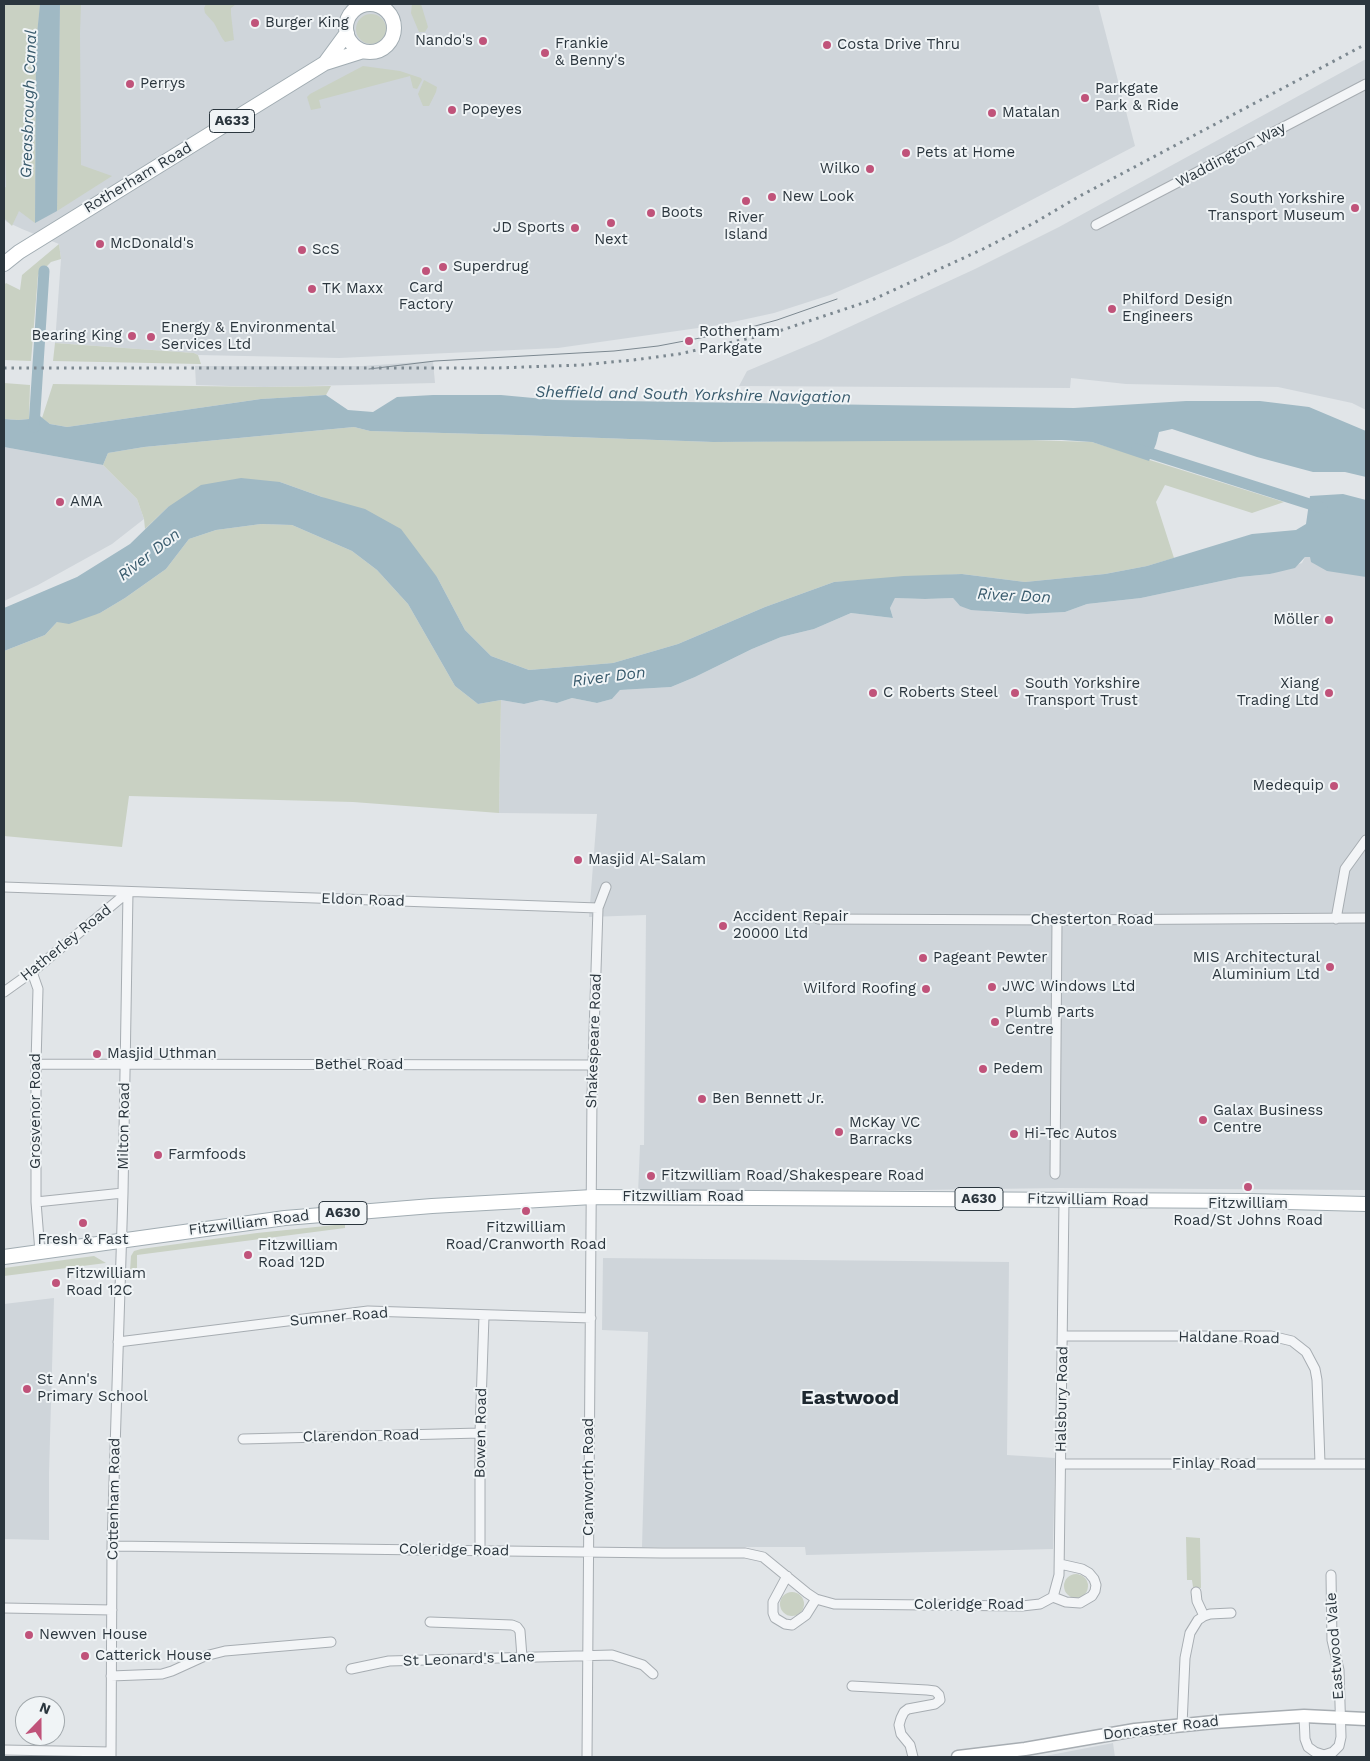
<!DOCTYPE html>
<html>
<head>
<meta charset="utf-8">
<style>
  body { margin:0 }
  #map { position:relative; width:1370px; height:1761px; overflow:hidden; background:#e1e5e8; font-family:"Work Sans",sans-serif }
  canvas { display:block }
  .frame { position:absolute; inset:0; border:5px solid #2b363e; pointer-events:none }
  .north { position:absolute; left:15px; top:1696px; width:50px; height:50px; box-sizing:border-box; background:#f0f4f6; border:1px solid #a1a8ac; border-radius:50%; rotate:22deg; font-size:14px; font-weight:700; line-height:20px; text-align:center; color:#2b363e }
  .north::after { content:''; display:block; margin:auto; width:18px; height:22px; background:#c0537a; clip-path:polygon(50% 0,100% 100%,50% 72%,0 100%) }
</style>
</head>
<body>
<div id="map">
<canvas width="1370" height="1761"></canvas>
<div class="frame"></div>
<div class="north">N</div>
</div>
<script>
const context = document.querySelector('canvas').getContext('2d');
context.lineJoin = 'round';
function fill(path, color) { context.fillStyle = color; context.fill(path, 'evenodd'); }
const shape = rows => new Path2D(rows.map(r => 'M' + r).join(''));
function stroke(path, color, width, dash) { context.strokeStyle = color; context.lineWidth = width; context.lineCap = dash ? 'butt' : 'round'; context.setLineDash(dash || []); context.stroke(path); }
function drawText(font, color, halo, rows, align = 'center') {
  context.font = font + ' "Work Sans",sans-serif'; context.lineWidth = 4; context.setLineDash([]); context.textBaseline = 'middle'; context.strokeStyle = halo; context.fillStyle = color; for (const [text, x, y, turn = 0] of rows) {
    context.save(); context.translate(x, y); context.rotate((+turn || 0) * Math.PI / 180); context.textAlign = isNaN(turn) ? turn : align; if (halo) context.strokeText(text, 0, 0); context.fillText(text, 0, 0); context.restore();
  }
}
const built = shape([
  [4,4,1098,4,1135,146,951,242,895,267,830,295,774,313,719,325,558,348,339,358,198,355,194,353,55,343,61,259,59,244,22,229,7,222,4,219],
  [1366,59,1366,410,1352,403,1278,387,1126,384,1071,378,1070,388,739,386,747,371,821,340,975,269,1059,227],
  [433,361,435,383,264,387,196,385,195,366,363,366],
  [4,447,103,465,137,499,144,519,112,544,38,585,4,601],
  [1305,557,1310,557,1366,577,1366,1190,1061,1188,638,1194,640,1145,644,1145,646,915,589,917,597,814,499,813,501,700,524,704,541,700,557,703,572,698,597,703,612,699,620,690,671,687,695,677,752,649,781,637,814,629,851,613,893,618,890,608,895,598,925,599,953,598,960,606,992,612,1027,614,1065,612,1087,604,1141,598,1240,577,1270,574,1302,563],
  [603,1258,1009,1262,1007,1455,1055,1458,1053,1549,806,1555,805,1547,642,1547,648,1332,602,1330],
  [54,1298,49,1473,49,1540,4,1539,4,1304],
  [1113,1743,1115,1757,1040,1757]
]);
const green = shape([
  [4,4,40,4,36,44,35,223,19,211,12,226,4,218,4,188,6,187,4,118],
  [60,4,81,4,80,33,81,165,112,176,57,211],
  [206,4,236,4,231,8,231,14,234,40,225,42,222,38,214,23,205,13,204,8],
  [412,4,421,4,428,27,425,32,419,32,411,13],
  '356 29a15 15 0 1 1 30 0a15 15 0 1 1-30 0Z',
  [363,66,400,71,421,78,422,80,417,89,413,88,410,76,319,100,321,108,311,110,307,97,310,94],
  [424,80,437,87,436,92,429,106,423,106,418,94],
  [59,244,61,259,51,262,38,275,31,361,4,360,4,285,6,283,20,290,22,275],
  [55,343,194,353,198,355,201,364,53,361],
  [4,383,30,385,29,419,18,420,4,419],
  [53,384,264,387,331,386,326,395,261,399,67,427,50,424,42,418],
  [354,427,370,431,518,435,713,442,996,439,1092,442,1284,502,1252,513,1165,485,1156,502,1174,558,1147,566,1105,574,1025,582,962,574,834,582,765,607,678,644,613,663,529,670,491,656,465,630,437,577,322,497,280,482,168,507,145,529,144,519,137,499,103,465,108,453,144,447],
  [261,524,292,525,352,551,377,570,408,604,455,686,478,704,501,700,499,813,353,802,129,796,122,847,4,836,4,651,45,635,57,622,100,613,125,598,166,569,189,539,216,530],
  [345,1224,345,1228,137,1255,137,1270,130,1271,131,1256,134,1251,141,1249,257,1233],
  [94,1256,106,1263,4,1276,4,1268],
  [1186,1537,1200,1538,1201,1588,1193,1587,1192,1580,1187,1580],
  '1064 1586a12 12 0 1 1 24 0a12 12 0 1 1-24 0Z',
  '780 1604a12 12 0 1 1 24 0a12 12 0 1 1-24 0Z'
]);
const water = shape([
  [40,4,60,4,57,211,35,223,36,44],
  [326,395,348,410,373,412,397,397,433,395,501,395,555,400,1074,408,1186,401,1260,401,1309,407,1366,431,1366,477,1345,472,1313,472,1257,457,1172,429,1159,432,1156,444,1149,461,1092,442,1062,440,713,442,518,435,370,431,354,427,144,447,108,453,103,465,4,447,4,419,18,420,29,419,35,412,50,424,67,427,261,399],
  [241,478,280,482,322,497,365,509,401,529,437,577,465,630,491,656,529,670,613,663,678,644,765,607,834,582,904,576,962,574,1025,582,1105,574,1147,566,1252,534,1296,530,1306,524,1310,496,1343,494,1366,500,1366,577,1327,571,1311,562,1310,557,1305,557,1295,568,1270,574,1240,577,1141,598,1087,604,1065,612,1027,614,971,610,960,606,953,598,925,599,895,598,890,608,893,618,851,613,814,629,781,637,752,649,695,677,671,687,620,690,612,699,597,703,572,698,557,703,541,700,524,704,501,700,478,704,455,686,408,604,377,570,352,551,292,525,261,524,216,530,189,539,166,569,125,598,100,613,69,624,57,622,45,635,4,651,4,608,77,577,130,544,168,507,201,485]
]);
const canal = shape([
  [34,427,44,271],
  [1137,449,1322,508]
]);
const street = shape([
  [1096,225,1366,84],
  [4,887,598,908],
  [818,919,1057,920,1366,918],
  [1336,919,1345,869,1366,840],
  [32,972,38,989,36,1064,36,1202,40,1252],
  [4,992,32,972,128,892],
  [36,1064,593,1065],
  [1055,1174,1057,920],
  [36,1202,123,1193],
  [1063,1336,1271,1336,1292,1341,1306,1352,1315,1369,1317,1380,1320,1463],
  [118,1342,368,1311,591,1318],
  [243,1439,480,1433],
  [1061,1464,1366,1464],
  [112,1546,662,1553,745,1553,763,1557,807,1593,816,1599,834,1604,1022,1606,1040,1604,1053,1597],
  [480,1550,480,1433,484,1316],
  [787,1576,773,1602,773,1613,775,1618,785,1624,792,1625,806,1615,816,1599],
  [1196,1592,1197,1601,1204,1616],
  [1053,1597,1059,1575,1064,1200],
  [1053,1597,1066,1602,1080,1603,1092,1596,1095,1591,1096,1585,1094,1579,1089,1573,1082,1569,1060,1564],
  [4,1608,112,1610],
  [430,1622,512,1625,517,1627,520,1631,522,1657],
  [351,1669,389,1661,612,1655,643,1665,653,1674],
  [111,1676,162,1674,172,1671,205,1656,225,1651,331,1642],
  [852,1686,927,1690,935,1691,939,1695,940,1700,935,1704,908,1709,904,1712,901,1718,899,1725,901,1734,910,1745,913,1757],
  [1304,1716,1305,1739,1308,1747,1315,1752,1324,1755,1333,1752,1339,1746,1341,1737,1339,1670,1332,1640,1331,1575],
  [1182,1725,1185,1658,1190,1633,1198,1620,1204,1616,1210,1614,1231,1613],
  [4,1750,111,1752],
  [111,1757,112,1546,123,1193,128,892],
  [587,1757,592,1095,598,908,606,887]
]);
const secondary = shape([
  [958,1757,1025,1749,1135,1730,1214,1722,1304,1716,1366,1719]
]);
const primary = shape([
  '346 28a24 24 0 1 1 48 0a24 24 0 1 1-48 0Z',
  [325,63,347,33],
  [4,264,19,252,325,63,363,51],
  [4,1257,285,1218,432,1206,593,1197,1248,1201,1366,1204]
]);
const tram = shape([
  [369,369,435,361,614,351,658,346,737,331,777,320,837,299]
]);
const rail = shape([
  [4,368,497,368,581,365,633,360,679,354,773,333,872,300,983,249,1034,223,1078,197,1366,44]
]);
const markers = [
  [255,23,5,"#c0537a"],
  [483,41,5,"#c0537a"],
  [827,45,5,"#c0537a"],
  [545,53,5,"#c0537a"],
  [130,84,5,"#c0537a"],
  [1085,98,5,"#c0537a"],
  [452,110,5,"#c0537a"],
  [992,113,5,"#c0537a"],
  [906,153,5,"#c0537a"],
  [870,169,5,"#c0537a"],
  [772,197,5,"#c0537a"],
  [746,201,5,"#c0537a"],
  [1355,208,5,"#c0537a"],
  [651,213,5,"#c0537a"],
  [611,223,5,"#c0537a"],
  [575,228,5,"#c0537a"],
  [100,244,5,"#c0537a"],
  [302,250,5,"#c0537a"],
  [443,267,5,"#c0537a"],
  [426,271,5,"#c0537a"],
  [312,289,5,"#c0537a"],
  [1112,309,5,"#c0537a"],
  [132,336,5,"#c0537a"],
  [151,337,5,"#c0537a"],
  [689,341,5,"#c0537a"],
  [60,502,5,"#c0537a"],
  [1329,620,5,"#c0537a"],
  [873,693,5,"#c0537a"],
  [1015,693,5,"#c0537a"],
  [1329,693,5,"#c0537a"],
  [1334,786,5,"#c0537a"],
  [578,860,5,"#c0537a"],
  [723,926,5,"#c0537a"],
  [923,958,5,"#c0537a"],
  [1330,967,5,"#c0537a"],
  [992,987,5,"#c0537a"],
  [926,989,5,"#c0537a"],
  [995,1022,5,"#c0537a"],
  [97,1054,5,"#c0537a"],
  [983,1069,5,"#c0537a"],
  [702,1099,5,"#c0537a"],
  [1203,1120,5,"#c0537a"],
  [839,1132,5,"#c0537a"],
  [1014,1134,5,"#c0537a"],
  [158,1155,5,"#c0537a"],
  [651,1176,5,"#c0537a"],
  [1248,1187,5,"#c0537a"],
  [526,1211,5,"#c0537a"],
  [83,1223,5,"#c0537a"],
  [248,1255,5,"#c0537a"],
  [56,1283,5,"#c0537a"],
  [27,1389,5,"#c0537a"],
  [29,1635,5,"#c0537a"],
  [85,1656,5,"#c0537a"]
];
const shields = [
  [232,121,45],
  [979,1199,48],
  [343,1213,48]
];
const shieldNames = [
  ["A633",232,121],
  ["A630",979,1199],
  ["A630",343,1213]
];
const poiNames = [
  ["Burger King",265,23],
  ["Nando's",473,41,"right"],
  ["Frankie",555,44],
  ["& Benny's",555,61],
  ["Costa Drive Thru",837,45],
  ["Perrys",140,84],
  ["Parkgate",1095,89],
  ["Park & Ride",1095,106],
  ["Popeyes",462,110],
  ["Matalan",1002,113],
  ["Pets at Home",916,153],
  ["Wilko",860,169,"right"],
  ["New Look",782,197],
  ["South Yorkshire",1345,199,"right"],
  ["Transport Museum",1345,216,"right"],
  ["Boots",661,213],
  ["River",746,218,"center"],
  ["Island",746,235,"center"],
  ["JD Sports",565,228,"right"],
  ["Next",611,240,"center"],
  ["McDonald's",110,244],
  ["ScS",312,250],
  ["Superdrug",453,267],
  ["Card",426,288,"center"],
  ["Factory",426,305,"center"],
  ["TK Maxx",322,289],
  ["Philford Design",1122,300],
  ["Engineers",1122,317],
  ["Energy & Environmental",161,328],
  ["Services Ltd",161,345],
  ["Rotherham",699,332],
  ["Parkgate",699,349],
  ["Bearing King",122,336,"right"],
  ["AMA",70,502],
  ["Möller",1319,620,"right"],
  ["South Yorkshire",1025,684],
  ["Transport Trust",1025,701],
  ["Xiang",1319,684,"right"],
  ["Trading Ltd",1319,701,"right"],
  ["C Roberts Steel",883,693],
  ["Medequip",1324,786,"right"],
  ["Masjid Al-Salam",588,860],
  ["Accident Repair",733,917],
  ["20000 Ltd",733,934],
  ["Pageant Pewter",933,958],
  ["MIS Architectural",1320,958,"right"],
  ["Aluminium Ltd",1320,975,"right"],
  ["JWC Windows Ltd",1002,987],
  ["Wilford Roofing",916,989,"right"],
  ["Plumb Parts",1005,1013],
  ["Centre",1005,1030],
  ["Masjid Uthman",107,1054],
  ["Pedem",993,1069],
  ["Ben Bennett Jr.",712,1099],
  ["Galax Business",1213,1111],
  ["Centre",1213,1128],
  ["McKay VC",849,1123],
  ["Barracks",849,1140],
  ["Hi-Tec Autos",1024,1134],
  ["Farmfoods",168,1155],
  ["Fitzwilliam Road/Shakespeare Road",661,1176],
  ["Fitzwilliam",1248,1204,"center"],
  ["Road/St Johns Road",1248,1221,"center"],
  ["Fitzwilliam",526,1228,"center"],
  ["Road/Cranworth Road",526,1245,"center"],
  ["Fresh & Fast",83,1240,"center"],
  ["Fitzwilliam",258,1246],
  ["Road 12D",258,1263],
  ["Fitzwilliam",66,1274],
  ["Road 12C",66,1291],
  ["St Ann's",37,1380],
  ["Primary School",37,1397],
  ["Newven House",39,1635],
  ["Catterick House",95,1656]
];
const streetNames = [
  ["Waddington Way",1231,155,-28],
  ["Rotherham Road",138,178,-31],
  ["Eldon Road",363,900,2],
  ["Chesterton Road",1092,920],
  ["Hatherley Road",66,943,-39],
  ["Shakespeare Road",594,1041,-88],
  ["Bethel Road",359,1065],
  ["Grosvenor Road",36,1111,-90],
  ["Milton Road",124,1126,-89],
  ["Fitzwilliam Road",683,1197],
  ["Fitzwilliam Road",1088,1200,1],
  ["Fitzwilliam Road",249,1223,-7],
  ["Sumner Road",339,1317,-5],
  ["Haldane Road",1229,1338,1],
  ["Halsbury Road",1062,1399,-89],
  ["Bowen Road",481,1433,-89],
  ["Clarendon Road",361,1436,-1],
  ["Finlay Road",1214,1464],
  ["Cranworth Road",589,1477,-90],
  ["Cottenham Road",114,1499,-89],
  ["Coleridge Road",454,1550,1],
  ["Coleridge Road",969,1605],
  ["Eastwood Vale",1335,1646,-94],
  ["St Leonard's Lane",469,1659,-2],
  ["Doncaster Road",1161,1728,-7]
];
const waterNames = [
  ["Greasbrough Canal",29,104,-88],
  ["Sheffield and South Yorkshire Navigation",693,395,1],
  ["River Don",149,555,-38],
  ["River Don",1014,596,3],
  ["River Don",609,677,-7]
];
const districtNames = [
  ["Eastwood",850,1398]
];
fill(built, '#cfd5da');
fill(green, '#c9d1c3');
fill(water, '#a0b9c4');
stroke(canal, '#a0b9c4', 11);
stroke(street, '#a7adb2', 11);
stroke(secondary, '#a7adb2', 15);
stroke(primary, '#a1acb2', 16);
stroke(street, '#f3f5f7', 9);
stroke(secondary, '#fff', 12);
stroke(primary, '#fff', 14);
stroke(tram, '#7c8890', 1);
stroke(rail, '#7c8890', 3, [2.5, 5]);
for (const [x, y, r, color] of markers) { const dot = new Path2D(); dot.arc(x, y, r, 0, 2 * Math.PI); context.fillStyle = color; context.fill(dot); stroke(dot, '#f0f4f6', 2); }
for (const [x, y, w] of shields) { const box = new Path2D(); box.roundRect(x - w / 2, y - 11.5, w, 23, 4); context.fillStyle = '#f0f4f6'; context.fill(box); stroke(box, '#2b363e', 1); }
drawText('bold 14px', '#2b363e', null, shieldNames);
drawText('15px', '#2b363e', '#f0f4f6', poiNames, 'left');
drawText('15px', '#2b363e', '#f0f4f6', streetNames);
drawText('italic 16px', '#395b6d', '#f0f4f6', waterNames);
drawText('bold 20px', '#1d272f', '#f0f4f6', districtNames);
</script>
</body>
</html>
